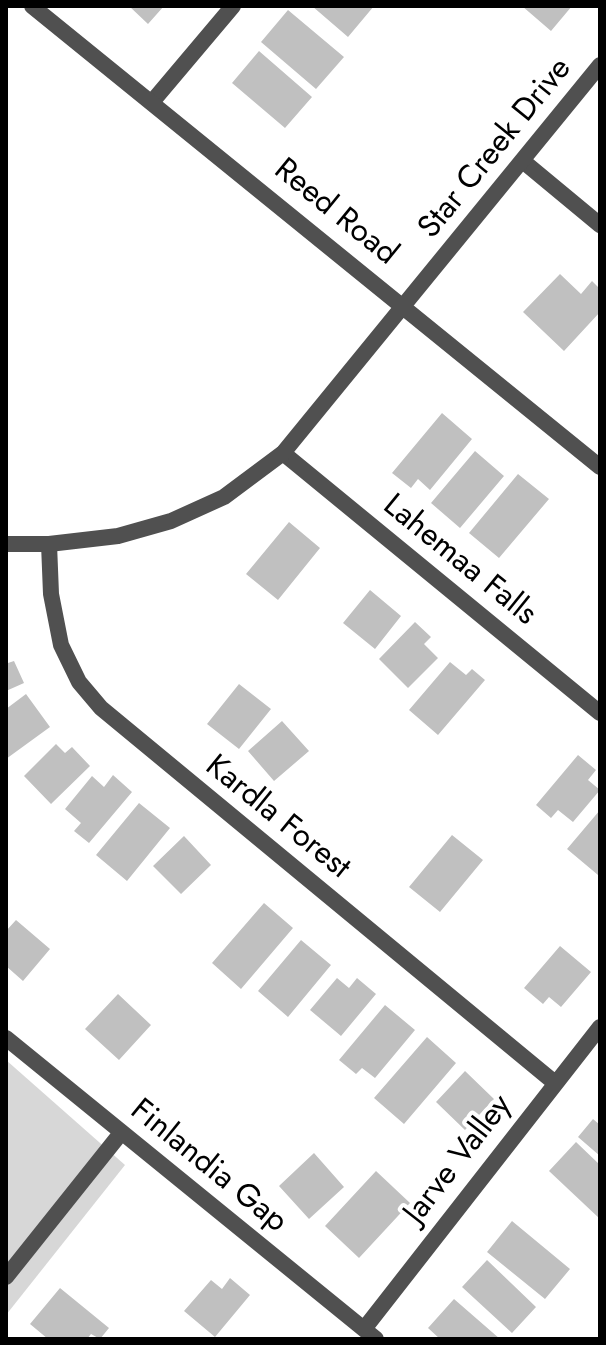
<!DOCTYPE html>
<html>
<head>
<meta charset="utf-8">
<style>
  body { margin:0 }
  #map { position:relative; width:606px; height:1345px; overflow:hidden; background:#fff; font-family:Jost,sans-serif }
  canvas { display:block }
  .frame { position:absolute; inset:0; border:8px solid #000; pointer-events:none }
</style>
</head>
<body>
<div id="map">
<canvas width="606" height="1345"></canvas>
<div class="frame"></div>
</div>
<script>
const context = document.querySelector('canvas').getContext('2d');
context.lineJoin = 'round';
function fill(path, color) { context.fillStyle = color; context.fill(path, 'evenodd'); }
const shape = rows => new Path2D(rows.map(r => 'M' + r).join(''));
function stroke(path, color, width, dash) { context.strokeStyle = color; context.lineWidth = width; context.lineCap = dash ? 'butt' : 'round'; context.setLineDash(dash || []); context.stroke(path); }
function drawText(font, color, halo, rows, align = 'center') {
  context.font = font + ' Jost,sans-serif'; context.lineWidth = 8; context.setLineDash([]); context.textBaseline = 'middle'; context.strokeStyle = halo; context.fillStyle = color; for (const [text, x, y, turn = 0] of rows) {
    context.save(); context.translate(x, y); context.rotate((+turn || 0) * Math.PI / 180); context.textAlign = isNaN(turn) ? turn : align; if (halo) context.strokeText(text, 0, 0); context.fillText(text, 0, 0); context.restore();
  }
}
const green = shape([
  [6,1060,125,1165,6,1315]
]);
const building = shape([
  [129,6,164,6,148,24],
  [312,6,374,6,348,37],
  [522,6,572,6,551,31],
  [288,10,344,57,316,89,261,42],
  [259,51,312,97,285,128,232,83],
  [560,274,581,294,592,281,600,289,600,312,564,351,523,312],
  [442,413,472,439,430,490,418,479,411,488,392,473],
  [475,451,504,476,460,528,431,503],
  [518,474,549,499,499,558,469,533],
  [289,522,320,548,278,600,246,574],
  [370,590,401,616,375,649,343,623],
  [415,622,431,637,424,644,438,658,408,688,379,659],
  [6,659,8,663,14,661,24,683,6,691],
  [450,662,466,675,472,669,485,680,438,735,409,710],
  [239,684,271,709,239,749,207,724],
  [26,694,50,727,6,759,6,709],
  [282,721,309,751,274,781,248,751],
  [56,744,65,753,72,747,90,766,51,804,24,776],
  [578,755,596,770,588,780,600,790,573,822,558,810,551,818,536,805],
  [113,775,132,792,89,843,74,831,81,823,65,809,92,776,104,787],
  [139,803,170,828,127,881,96,855],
  [600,810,600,872,598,875,567,849],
  [452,835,483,860,440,912,409,887],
  [184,836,211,865,181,894,153,866],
  [264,903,293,928,241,989,212,963],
  [16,920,50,949,23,981,6,966,6,931],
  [301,940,331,965,288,1017,258,991],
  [560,946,591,972,561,1007,549,997,543,1004,524,988],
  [337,978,349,988,357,978,376,994,341,1036,310,1010],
  [118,994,151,1025,119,1060,85,1029],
  [385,1005,415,1030,375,1078,362,1068,356,1074,339,1060],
  [427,1037,456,1063,404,1124,374,1098],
  [465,1071,494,1099,465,1130,436,1102],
  [593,1119,600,1125,600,1156,578,1137],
  [576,1142,600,1165,600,1219,549,1171],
  [314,1153,344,1187,309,1219,279,1186],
  [376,1171,410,1203,359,1258,325,1226],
  [512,1221,570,1269,545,1299,487,1252],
  [487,1260,536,1307,512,1333,462,1287],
  [230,1278,250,1295,215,1337,184,1311,211,1280,222,1289],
  [60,1288,109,1328,100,1339,91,1334,87,1339,48,1339,30,1324],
  [454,1299,500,1339,440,1339,428,1328]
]);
const minor = shape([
  [152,102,233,6],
  [524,162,600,225],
  [283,453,600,713],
  [49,544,51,594,61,645,79,682,101,708,555,1083],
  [6,1038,376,1339],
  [6,1277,121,1133],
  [364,1329,600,1027]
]);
const tertiary = shape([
  [32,6,600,467],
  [6,544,49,544,118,536,171,521,224,497,283,453,600,65]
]);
const streetNames = [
  ["Star Creek Drive",496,149,-51],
  ["Reed Road",335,213,39],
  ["Lahemaa Falls",459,561,39],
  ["Kardla Forest",277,818,39],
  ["Jarve Valley",459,1160,-52],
  ["Finlandia Gap",208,1167,39]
];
fill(green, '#d7d7d7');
fill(building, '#c0c0c0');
stroke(minor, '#505050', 16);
stroke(tertiary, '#505050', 16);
drawText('32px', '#000', '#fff', streetNames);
</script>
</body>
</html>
